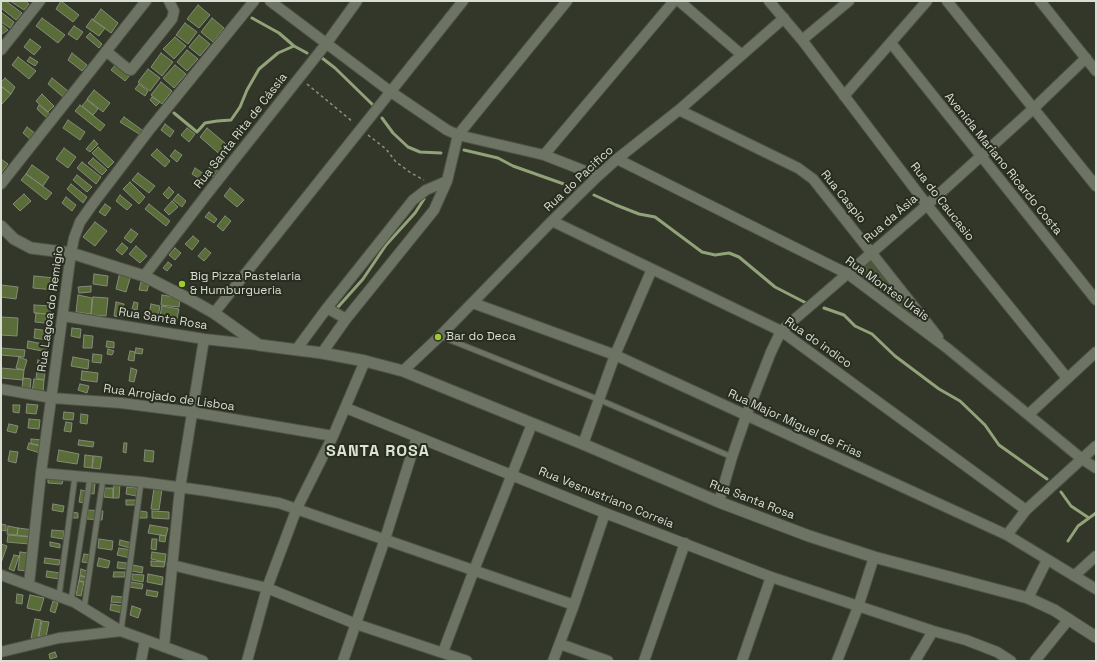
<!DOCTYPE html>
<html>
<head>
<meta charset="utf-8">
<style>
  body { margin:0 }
  #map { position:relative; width:1097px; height:662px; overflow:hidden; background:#323729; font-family:"Space Grotesk",sans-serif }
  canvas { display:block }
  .frame { position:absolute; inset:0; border:2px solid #d9ddd4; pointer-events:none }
</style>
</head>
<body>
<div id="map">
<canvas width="1097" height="662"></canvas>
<div class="frame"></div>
</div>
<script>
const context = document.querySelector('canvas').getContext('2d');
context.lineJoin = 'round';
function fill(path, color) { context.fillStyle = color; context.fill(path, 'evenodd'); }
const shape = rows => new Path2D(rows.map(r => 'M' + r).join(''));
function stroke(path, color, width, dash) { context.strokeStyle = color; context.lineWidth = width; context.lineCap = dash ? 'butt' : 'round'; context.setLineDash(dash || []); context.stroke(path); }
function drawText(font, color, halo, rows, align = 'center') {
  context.font = font + ' "Space Grotesk",sans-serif'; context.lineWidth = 4; context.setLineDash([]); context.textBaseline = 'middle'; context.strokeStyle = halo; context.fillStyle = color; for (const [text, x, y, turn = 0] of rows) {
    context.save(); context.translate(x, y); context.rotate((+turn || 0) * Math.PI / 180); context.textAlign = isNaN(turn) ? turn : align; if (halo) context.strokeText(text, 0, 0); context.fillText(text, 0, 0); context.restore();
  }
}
const green = shape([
  [871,259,930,332,855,274]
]);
const stream = shape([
  [252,18,279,33,294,46,307,53],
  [322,58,335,68,373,105],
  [174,113,197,132,205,123,217,121,231,120,240,107,247,90,259,69,278,53,294,46],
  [382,118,393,133,408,147,420,152,441,153],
  [464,150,498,158,513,166,578,189],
  [594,195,616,205,639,214,655,217,702,252,715,255,729,253,739,257,775,287,808,304],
  [338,307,363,279,386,245,415,213,424,199],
  [824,308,844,315,855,326,872,334,895,356,939,389,960,401,985,425,999,445,1047,479],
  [1061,492,1071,506,1089,518],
  [1068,541,1078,526,1096,513]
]);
const building = shape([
  [1,1,6,1,22,13,16,20,1,8,1,1],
  [10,1,25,1,29,4,24,10,10,1],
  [61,1,79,15,73,22,56,9,61,1],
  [198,5,210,15,199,28,187,19,198,5],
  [101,9,118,23,111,33,93,20,101,9],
  [1,12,14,22,10,28,1,22,1,12],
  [42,18,65,35,58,43,36,26,42,18],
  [212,18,224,28,213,42,201,32,212,18],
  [92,19,105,28,99,36,86,27,92,19],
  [185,23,197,32,188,44,176,35,185,23],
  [1,24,8,30,2,34,1,33,1,24],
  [74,26,83,32,77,40,68,34,74,26],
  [90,33,102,44,99,48,86,37,90,33],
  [199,35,210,44,200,56,189,47,199,35],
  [175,37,186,46,174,59,163,49,175,37],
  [30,39,41,47,34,55,24,47,30,39],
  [187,50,198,59,187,71,177,62,187,50],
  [72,53,87,65,82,71,68,60,72,53],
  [161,53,173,62,162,76,151,67,161,53],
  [18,57,36,71,29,79,12,65,18,57],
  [30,57,38,62,35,66,27,61,30,57],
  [117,63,131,74,125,81,111,70,117,63],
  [175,65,186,74,174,88,163,78,175,65],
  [148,69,160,78,150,91,138,82,148,69],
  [5,78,15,87,11,94,1,86,1,82,5,78],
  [52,78,68,91,63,97,48,84,52,78],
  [161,82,172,91,162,104,151,95,161,82],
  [139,84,148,91,145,96,135,89,139,84],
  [1,86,11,94,2,104,1,103,1,86],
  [94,90,110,103,103,112,87,99,94,90],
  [42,94,54,106,48,112,36,101,42,94],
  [152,97,160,102,156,106,150,100,152,97],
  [87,100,98,109,93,115,82,106,87,100],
  [39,105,51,115,48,119,37,109,39,105],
  [80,105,105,125,100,131,75,111,80,105],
  [124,117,142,130,139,134,120,122,124,117],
  [68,120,85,132,80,140,63,128,68,120],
  [165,124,174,131,170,137,161,130,165,124],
  [27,127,36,134,31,140,23,133,27,127],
  [187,128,195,134,189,142,181,135,187,128],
  [207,128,232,149,224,158,200,137,207,128],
  [94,140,98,144,90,152,86,149,94,140],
  [98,147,114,162,108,168,92,153,98,147],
  [64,148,76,157,68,168,56,159,64,148],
  [157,149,170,161,165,167,151,155,157,149],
  [175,150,182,155,177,162,170,156,175,150],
  [93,158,107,170,102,175,88,163,93,158],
  [1,159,8,164,1,173,1,159],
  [82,162,101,177,96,184,77,168,82,162],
  [32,165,49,177,43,186,26,174,32,165],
  [211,165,218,170,213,177,206,172,211,165],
  [195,168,207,176,203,181,192,174,195,168],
  [138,173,155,186,149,193,132,180,138,173],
  [26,174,52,193,46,200,21,180,26,174],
  [77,175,92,187,87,192,73,180,77,175],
  [130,182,145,197,139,204,123,189,130,182],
  [71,184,87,197,83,203,67,189,71,184],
  [169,187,174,192,168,199,163,194,169,187],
  [230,188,244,200,237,207,224,196,230,188],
  [24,194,31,201,20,211,13,204,24,194],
  [178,194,186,201,182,207,173,200,178,194],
  [120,195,132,205,127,210,116,201,120,195],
  [66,197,76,205,72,211,62,203,66,197],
  [172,201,178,207,169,215,164,210,172,201],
  [105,204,111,208,105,216,99,212,105,204],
  [149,204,170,221,166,226,145,209,149,204],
  [209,212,217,219,214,223,205,217,209,212],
  [225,216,231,221,223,231,217,226,225,216],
  [95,222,107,231,95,246,83,237,95,222],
  [131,229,138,234,131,243,124,238,131,229],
  [193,236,199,241,192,250,185,244,193,236],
  [122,243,128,248,122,255,116,250,122,243],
  [136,246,147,256,140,263,129,254,136,246],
  [175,248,181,253,175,260,169,255,175,248],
  [205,248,211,253,204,261,198,256,205,248],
  [168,262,172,265,167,271,163,268,168,262],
  [120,272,131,275,126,292,116,289,120,272],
  [94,274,108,276,107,286,93,284,94,274],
  [34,276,55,278,54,290,33,288,34,276],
  [141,282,149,283,147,291,139,290,141,282],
  [1,285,18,287,16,299,1,297,1,285],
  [91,286,91,292,79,293,78,287,91,286],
  [78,295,92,298,91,314,76,312,78,295],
  [162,295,180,298,179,307,161,305,162,295],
  [93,297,108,298,106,316,91,315,93,297],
  [116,302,124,304,122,317,114,316,116,302],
  [134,302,138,303,137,310,132,309,134,302],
  [151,304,160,306,157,321,148,320,151,304],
  [34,305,51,306,50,314,34,313,34,305],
  [162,306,179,309,176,323,159,320,162,306],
  [36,313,46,314,45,323,35,322,36,313],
  [1,317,18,318,17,336,1,335,1,317],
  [72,328,81,329,80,338,71,336,72,328],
  [35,329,49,331,47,340,34,338,35,329],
  [84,335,93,336,92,348,83,348,84,335],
  [28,341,48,345,47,352,27,348,28,341],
  [107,341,114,342,114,348,106,347,107,341],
  [1,348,25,350,24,357,1,355,1,348],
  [136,348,143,349,142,354,135,353,136,348],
  [108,349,114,351,112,355,107,354,108,349],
  [130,351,135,352,134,361,128,360,130,351],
  [93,354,102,355,101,363,92,362,93,354],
  [19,357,27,360,24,370,16,368,19,357],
  [73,357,89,360,88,369,71,366,73,357],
  [38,360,48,362,45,372,36,370,38,360],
  [1,368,24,370,23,380,1,378,1,368],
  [131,368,137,370,134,382,129,381,131,368],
  [37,371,45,372,44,380,36,378,37,371],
  [82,371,98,373,97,382,81,380,82,371],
  [23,378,31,379,30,389,22,388,23,378],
  [34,379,44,380,43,393,32,392,34,379],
  [80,384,89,386,87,393,78,390,80,384],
  [27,404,38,405,36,414,26,413,27,404],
  [13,405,20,405,19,413,13,412,13,405],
  [64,412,74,413,73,420,63,419,64,412],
  [81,414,88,415,87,424,80,423,81,414],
  [29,419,40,420,39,429,28,428,29,419],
  [66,422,72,423,71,432,64,431,66,422],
  [9,424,18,426,16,433,7,431,9,424],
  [31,439,42,440,42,446,31,444,31,439],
  [79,440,94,442,93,447,78,445,79,440],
  [29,443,42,446,40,453,27,449,29,443],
  [124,443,127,443,126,453,123,452,124,443],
  [59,450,79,454,77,464,57,461,59,450],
  [145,450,154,451,153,462,144,461,145,450],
  [10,451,18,452,16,463,8,461,10,451],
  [85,455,93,456,92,468,84,467,85,455],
  [94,456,102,457,100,469,92,468,94,456],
  [48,478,63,480,62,484,48,483,48,478],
  [88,483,95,484,94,494,87,493,88,483],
  [114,484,120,484,119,498,113,498,114,484],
  [127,487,137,488,136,496,126,494,127,487],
  [105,488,113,488,113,498,104,497,105,488],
  [154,488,162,489,159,510,151,509,154,488],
  [81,490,85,491,84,503,79,502,81,490],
  [126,500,137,500,137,505,126,505,126,500],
  [53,504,64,506,63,512,52,510,53,504],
  [88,510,103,511,102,520,87,519,88,510],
  [140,511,147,512,147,518,139,518,140,511],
  [152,511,169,512,169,519,152,518,152,511],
  [72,512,78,513,78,518,71,518,72,512],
  [1,524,6,525,6,531,1,530,1,524],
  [150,525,168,528,166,536,148,533,150,525],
  [8,526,18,528,17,535,7,534,8,526],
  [18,528,34,530,32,537,17,535,18,528],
  [52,530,64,531,63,539,51,537,52,530],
  [8,535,30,537,29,544,7,542,8,535],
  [160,535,166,536,165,542,159,541,160,535],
  [99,539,113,541,112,550,98,548,99,539],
  [152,539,157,539,156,550,151,549,152,539],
  [120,540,132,543,130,548,119,545,120,540],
  [50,542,60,544,60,548,50,546,50,542],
  [1,544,7,546,1,563,1,544],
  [119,548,132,550,130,558,117,555,119,548],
  [20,552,28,553,26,571,18,570,20,552],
  [152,552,166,554,165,562,151,559,152,552],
  [84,554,91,555,89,563,82,562,84,554],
  [14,555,19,556,14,571,9,569,14,555],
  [45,558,60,560,59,565,44,563,45,558],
  [99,558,110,561,108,568,97,566,99,558],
  [151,561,165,562,164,567,151,566,151,561],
  [118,562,127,563,126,569,117,568,118,562],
  [133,565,143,567,142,573,132,571,133,565],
  [81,569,90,572,88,578,80,575,81,569],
  [47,571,60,573,59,579,46,577,47,571],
  [114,572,125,572,125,577,113,577,114,572],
  [132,574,144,575,143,582,132,580,132,574],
  [148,574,163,577,162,585,147,582,148,574],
  [80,576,88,578,87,583,79,581,80,576],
  [79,581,84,582,81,596,76,595,79,581],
  [131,582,143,584,142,589,130,587,131,582],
  [147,590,158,592,157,597,146,595,147,590],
  [17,594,23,595,22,604,16,603,17,594],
  [30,595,44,598,40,611,27,608,30,595],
  [112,596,124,597,123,603,111,602,112,596],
  [53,601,58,603,55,613,50,611,53,601],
  [111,604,124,606,122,613,110,610,111,604],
  [132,606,141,609,138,618,130,615,132,606],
  [35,619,41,620,38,640,31,638,35,619],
  [42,621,49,622,46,637,39,636,42,621],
  [55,652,57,657,50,659,49,654,55,652]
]);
const path = shape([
  [307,84,353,122],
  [368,135,386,149,396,162,411,173,424,180]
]);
const service = shape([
  [440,336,600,400,732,457],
  [59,596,75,476],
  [71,601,90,478],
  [84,609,103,479],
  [121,631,141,482]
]);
const minor = shape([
  [270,1,391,92,447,130,458,135,544,155,598,176],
  [679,1,742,55],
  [769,1,802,40,927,205,1067,378],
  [947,1,1096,186],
  [1040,1,1096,71],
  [802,40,849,1],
  [891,43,1096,300],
  [1,50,40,1],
  [106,51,128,69,131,70,172,19,174,11,169,1],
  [844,96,927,1],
  [679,110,798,168,813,179,938,337],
  [544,155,674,1],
  [617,159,848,274,947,348,1082,459,1096,468],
  [1,184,146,1],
  [552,221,781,331,1026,510],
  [144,276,207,194,326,44,357,1],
  [473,303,615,355,1007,535,1096,589],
  [327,308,346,319],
  [214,313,463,1],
  [63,316,204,339,259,345],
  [296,350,327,308,413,200,426,190,447,181],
  [322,353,346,319,434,210,447,181,458,135,567,1],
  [403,371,440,336,552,221,598,176,617,159,679,110,784,18],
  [1,389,52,398,121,403,191,412,333,436],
  [346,408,605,513,771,577,933,631,966,640,997,652,1011,661],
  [1029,414,1096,352],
  [583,444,615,355,652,269],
  [41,473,141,482,207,491,279,503,574,605],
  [719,502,732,457,746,416,771,352,781,331,927,205,1033,109,1086,58],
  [1007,535,1026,510,1096,446],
  [172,565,267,588,356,624,467,661],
  [1,575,74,602,121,631,203,661],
  [1074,576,1096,556],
  [29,584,41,473,71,253,74,238,80,222,92,205,150,129,254,1],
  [1028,598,1047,560],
  [560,644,608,661],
  [164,647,180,488,204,339],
  [1,652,59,638,121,631],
  [443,652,474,570,532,424],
  [141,661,145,640],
  [247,661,267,588,297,508,333,436,365,361],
  [343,661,385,539,417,437],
  [553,661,574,605,605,513],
  [644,661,685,543],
  [742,661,771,577],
  [837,661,858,607,874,557],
  [915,661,933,631],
  [1035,661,1069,619]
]);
const tertiary = shape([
  [1,226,14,239,31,248,71,253,144,276,191,300,214,313,259,345,322,353,365,361,403,371,583,444,719,502,809,536,874,557,1028,598,1054,610,1096,637]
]);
const markers = [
  [182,284,4,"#9eca2f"],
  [438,337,4,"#9eca2f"]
];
const streetNames = [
  ["Rua Santa Rita de Cássia",241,131,-52],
  ["Avenida Mariano Ricardo Costa",1003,164,51],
  ["Rua do Pacifico",579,179,-43],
  ["Rua Caspio",843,197,51],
  ["Rua do Caucasio",942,202,52],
  ["Rua da Ásia",891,219,-41],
  ["Rua Montes Urais",887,289,36],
  ["Rua Lagoa do Remigio",51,309,-82],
  ["Rua Santa Rosa",163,319,9],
  ["Rua do indico",818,343,35],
  ["Rua Arrojado de Lisboa",169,398,8],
  ["Rua Major Miguel de Frias",795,424,25],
  ["Rua Vesnustriano Correia",606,498,22],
  ["Rua Santa Rosa",752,500,21]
];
const poiNames = [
  ["Big Pizza Pastelaria",190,277],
  ["& Humburgueria",190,291],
  ["Bar do Deca",446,337]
];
const districtNames = [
  ["SANTA ROSA",378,452]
];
fill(green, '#4c5838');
stroke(stream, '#92a279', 3);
fill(building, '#5a6c37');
stroke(building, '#848b7a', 1);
stroke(service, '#4f5348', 7);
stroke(minor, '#4f5348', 12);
stroke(tertiary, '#4f5348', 13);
stroke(path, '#8c9085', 1.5, [3, 3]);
stroke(service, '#6e7464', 5);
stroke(minor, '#6e7464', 10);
stroke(tertiary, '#6e7464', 11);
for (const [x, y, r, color] of markers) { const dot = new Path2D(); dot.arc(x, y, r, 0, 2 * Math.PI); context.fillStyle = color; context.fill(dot); stroke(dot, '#282d1f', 1.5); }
drawText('12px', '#d9ddd4', '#282d1f', streetNames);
drawText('12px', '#d9ddd4', '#282d1f', poiNames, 'left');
context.letterSpacing = '1px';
drawText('bold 16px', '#dce3d1', '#282d1f', districtNames);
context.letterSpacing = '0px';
</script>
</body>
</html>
